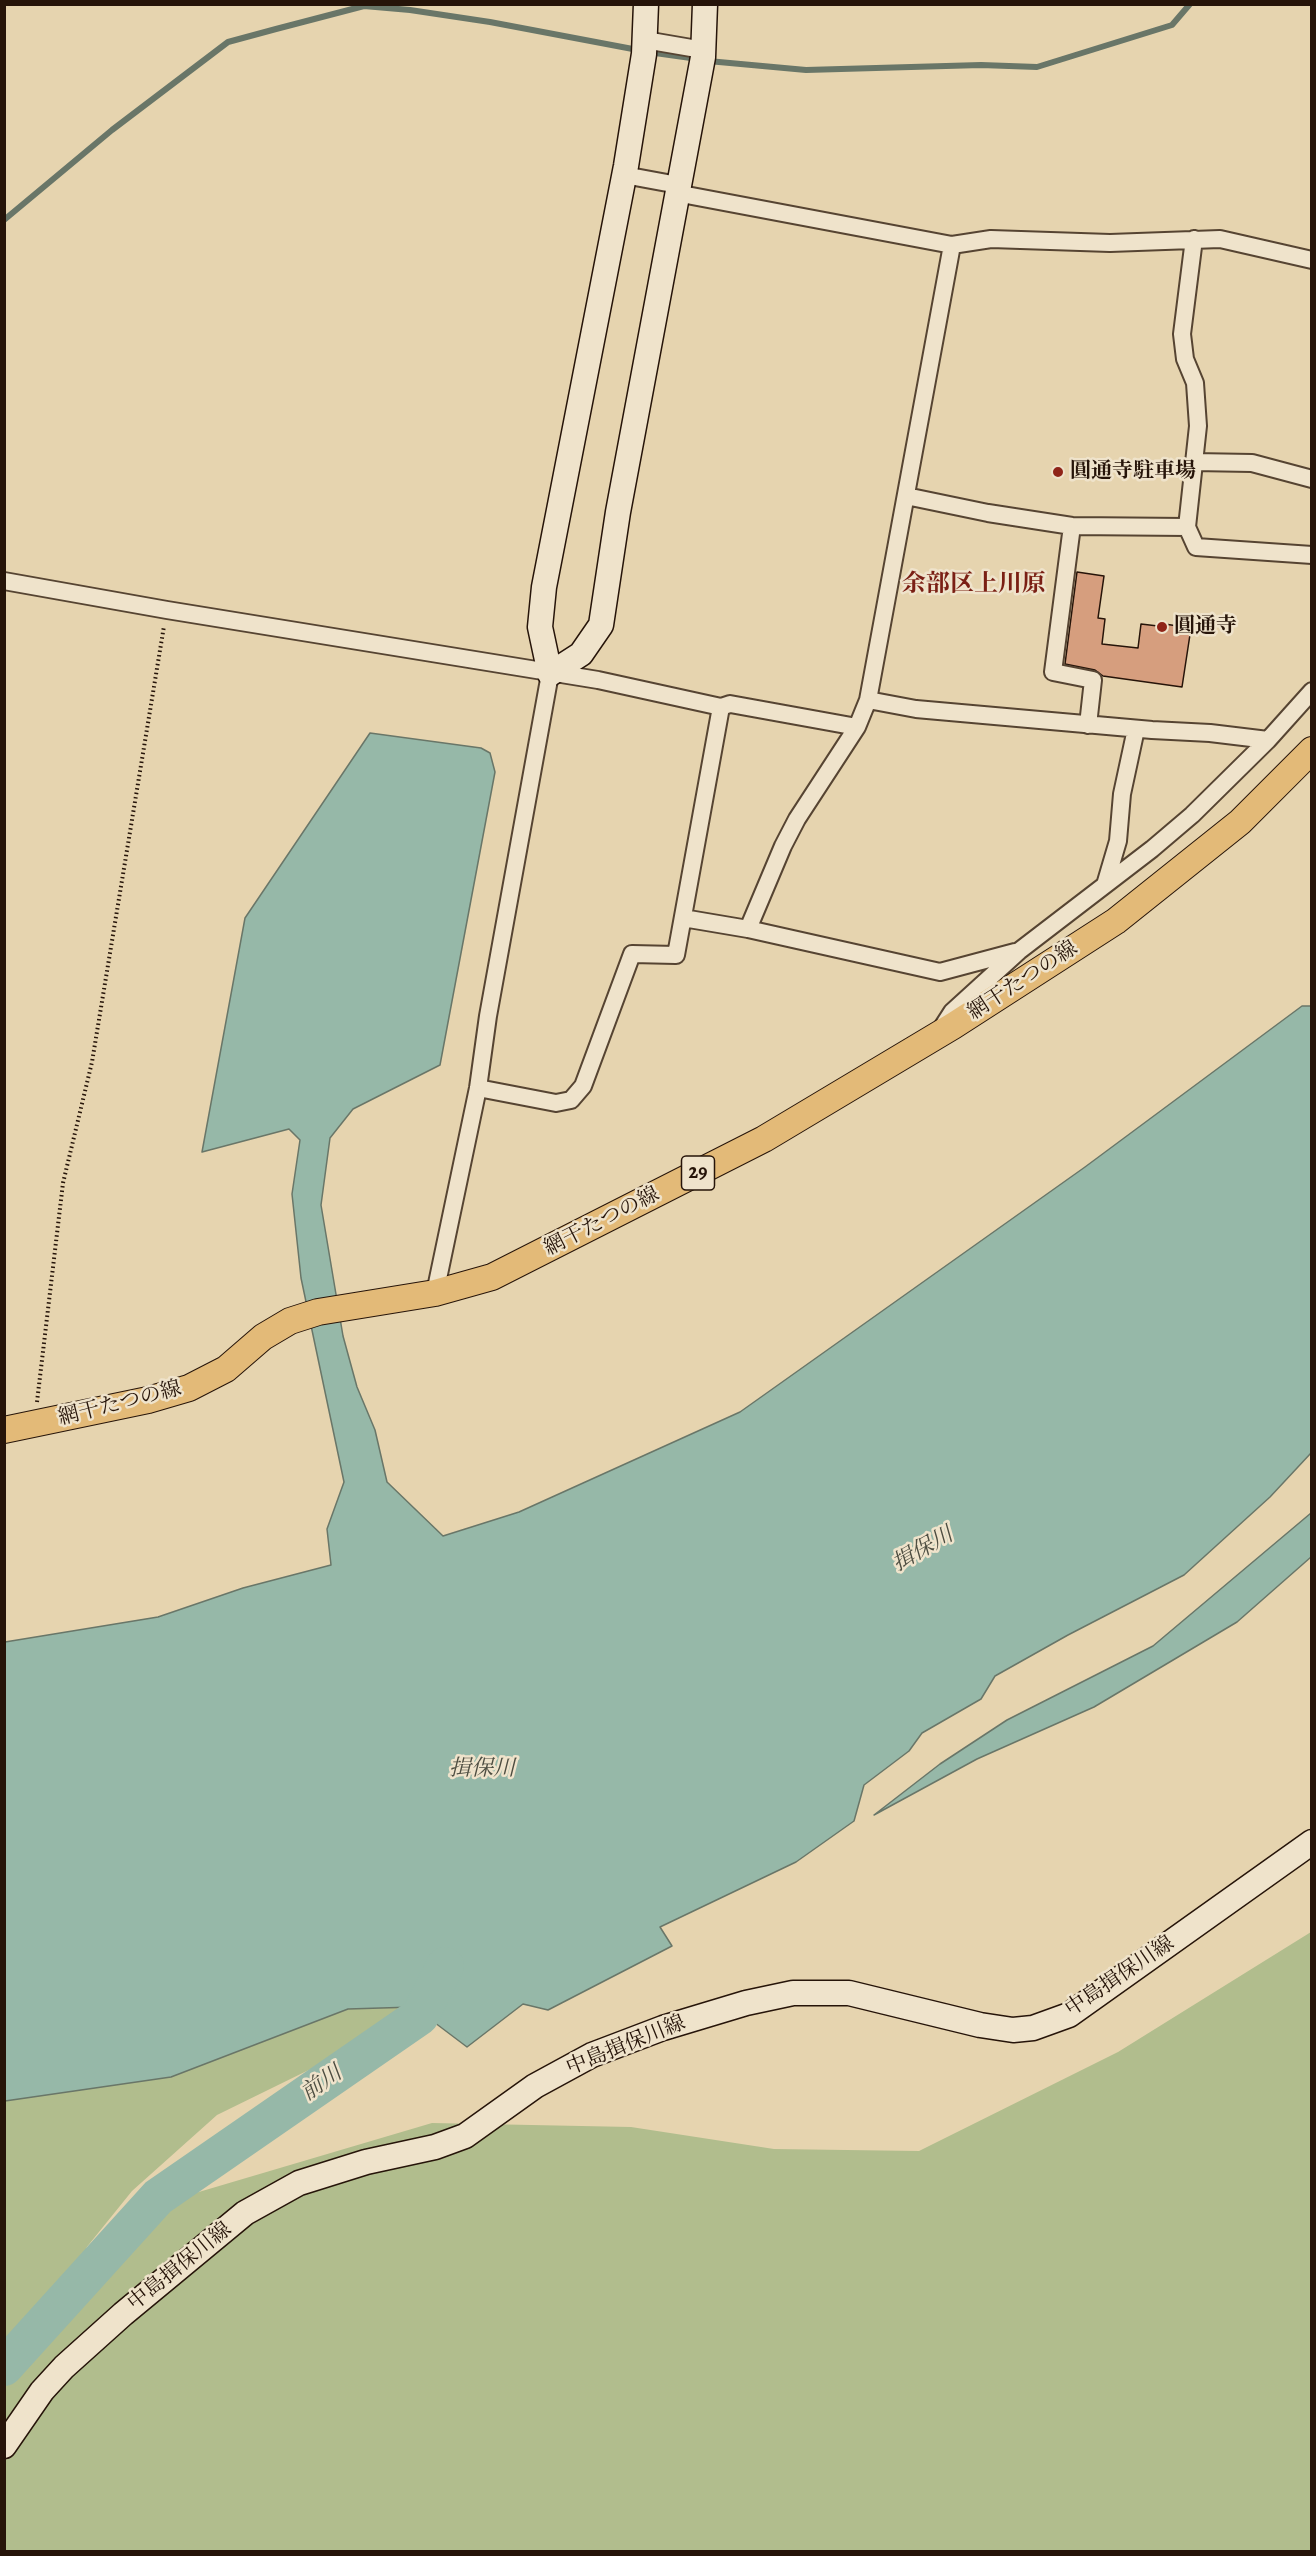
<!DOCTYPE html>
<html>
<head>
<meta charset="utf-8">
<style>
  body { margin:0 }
  #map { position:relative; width:1316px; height:2556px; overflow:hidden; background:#e6d4af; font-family:Alegreya,serif }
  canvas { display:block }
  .frame { position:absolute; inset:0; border:6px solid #261409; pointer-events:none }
</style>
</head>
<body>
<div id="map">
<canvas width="1316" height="2556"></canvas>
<div class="frame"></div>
</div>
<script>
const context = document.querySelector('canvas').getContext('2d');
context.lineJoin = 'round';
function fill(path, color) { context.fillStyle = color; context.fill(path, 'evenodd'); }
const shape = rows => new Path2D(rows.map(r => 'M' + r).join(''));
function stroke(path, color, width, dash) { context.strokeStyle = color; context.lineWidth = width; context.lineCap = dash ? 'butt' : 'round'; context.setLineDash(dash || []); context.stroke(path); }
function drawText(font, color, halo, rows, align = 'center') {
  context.font = font + ' Alegreya,"Noto Serif JP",serif'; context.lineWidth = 5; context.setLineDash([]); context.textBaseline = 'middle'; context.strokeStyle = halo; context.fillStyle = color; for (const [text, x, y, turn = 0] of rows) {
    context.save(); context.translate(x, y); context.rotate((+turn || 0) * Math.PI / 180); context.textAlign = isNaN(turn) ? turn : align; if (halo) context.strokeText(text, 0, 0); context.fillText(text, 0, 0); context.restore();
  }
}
const green = shape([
  [1311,1932,1311,2551,5,2551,4,2101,171,2077,348,2009,414,2007,422,2026,397,2043,323,2063,217,2115,132,2191,86,2248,165,2202,432,2123,631,2127,774,2149,919,2151,1118,2052]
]);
const water = shape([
  [370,733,481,748,490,753,495,772,440,1065,353,1109,330,1138,321,1205,343,1336,357,1387,375,1430,387,1482,443,1536,519,1512,740,1412,1085,1167,1302,1006,1311,1006,1311,1453,1270,1497,1184,1575,1068,1635,995,1676,981,1699,922,1733,909,1751,864,1785,854,1821,796,1862,660,1927,672,1946,548,2010,523,2004,467,2047,414,2007,348,2009,171,2077,5,2101,5,1642,158,1617,243,1588,331,1565,327,1529,344,1482,301,1278,292,1194,300,1140,289,1129,202,1152,245,918,370,733],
  [1311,1513,1311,1557,1237,1622,1094,1707,977,1759,874,1815,940,1764,1007,1720,1153,1646,1311,1513]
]);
const stream = shape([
  [648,52,698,59],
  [708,61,806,70,981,65,1037,67,1172,25,1190,4],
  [4,220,112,130,228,42,276,29,364,6,410,10,490,22,638,50]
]);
const river = shape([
  [4,2367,158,2197,420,2016,445,1966]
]);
const building = shape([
  [1077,572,1104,576,1098,618,1105,619,1102,644,1138,648,1141,624,1158,626,1158,623,1191,628,1182,687,1103,676,1095,670,1065,664,1077,572]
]);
const path = shape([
  [37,1402,63,1183,92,1062,164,626]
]);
const street = shape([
  [645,40,703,50],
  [624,175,678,185],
  [676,193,952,245,991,239,1110,243,1220,239,1312,260],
  [1194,239,1182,334,1185,359,1195,383,1198,426,1187,527,1196,547,1312,555],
  [1194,462,1252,463,1312,479],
  [906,496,988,513,1072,526,1187,527],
  [1072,526,1053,672,1093,680,1088,725],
  [4,581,167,610,598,680,721,707,730,704,857,727,868,700,952,245],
  [868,700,916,709,1152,730,1210,733,1268,740,1312,691],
  [1105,885,1118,841,1122,794,1136,729],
  [683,918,748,929,940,972,1015,952],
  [748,929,783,846,797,819,857,727],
  [943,1026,952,1012,1019,951,1152,849,1192,815,1268,740],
  [478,1088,556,1103,571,1100,583,1086,632,954,676,955,721,707],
  [435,1293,478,1088,488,1016,550,674]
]);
const secondary = shape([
  [646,4,644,54,626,166,544,587,540,627,550,674,581,654,601,625,618,512,703,57,705,4],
  [4,2446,42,2391,64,2367,123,2314,245,2213,299,2183,366,2162,435,2147,465,2136,535,2086,592,2055,663,2028,746,2003,793,1993,849,1993,980,2025,1013,2030,1033,2028,1069,2015,1312,1842]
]);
const primary = shape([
  [4,1430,148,1400,189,1388,226,1369,263,1337,290,1321,318,1312,435,1293,492,1277,764,1139,953,1026,1116,921,1240,822,1312,750]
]);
const markers = [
  [1058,472,6,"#8f2418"],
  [1162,627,6,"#8f2418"]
];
const shields = [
  [698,1173,33]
];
const shieldNames = [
  ["29",698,1173]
];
const poiNames = [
  ["圓通寺駐車場",1070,472],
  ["圓通寺",1174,627]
];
const streetNames = [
  ["網干たつの線",1023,981,-33],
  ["網干たつの線",602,1222,-27],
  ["網干たつの線",120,1404,-14],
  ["中島揖保川線",1120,1977,-34],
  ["中島揖保川線",626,2046,-22],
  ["中島揖保川線",180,2267,-39]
];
const waterNames = [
  ["揖保川",923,1550,-30],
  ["揖保川",482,1770],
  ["前川",322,2084,-35]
];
const quarterNames = [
  ["余部区上川原",974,585]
];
fill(green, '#b1bd8d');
fill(water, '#96b8a8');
stroke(water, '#697668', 1.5);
stroke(stream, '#697668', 6);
stroke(river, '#96b8a8', 38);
fill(building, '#d69e7e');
stroke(building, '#261409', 1.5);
stroke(street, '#564432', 20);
stroke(secondary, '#261409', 27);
stroke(primary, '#261409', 28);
stroke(path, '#261409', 4, [1.5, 3]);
stroke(street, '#efe3cb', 16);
stroke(secondary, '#efe3cb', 24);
stroke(primary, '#e3ba78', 26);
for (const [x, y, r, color] of markers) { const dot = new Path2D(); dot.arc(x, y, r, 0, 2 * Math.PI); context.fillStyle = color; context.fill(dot); stroke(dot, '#efe3cb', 2); }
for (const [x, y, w] of shields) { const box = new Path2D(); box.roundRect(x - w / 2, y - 17, w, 34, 4.5); context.fillStyle = '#efe3cb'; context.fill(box); stroke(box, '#261409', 1.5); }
drawText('bold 20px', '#261409', null, shieldNames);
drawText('bold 21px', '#261409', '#efe3cb', poiNames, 'left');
drawText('21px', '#261409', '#efe3cb', streetNames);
drawText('italic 22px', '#4d4d41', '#efe3cb', waterNames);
drawText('bold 24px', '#7a1f14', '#efe3cb', quarterNames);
</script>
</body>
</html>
